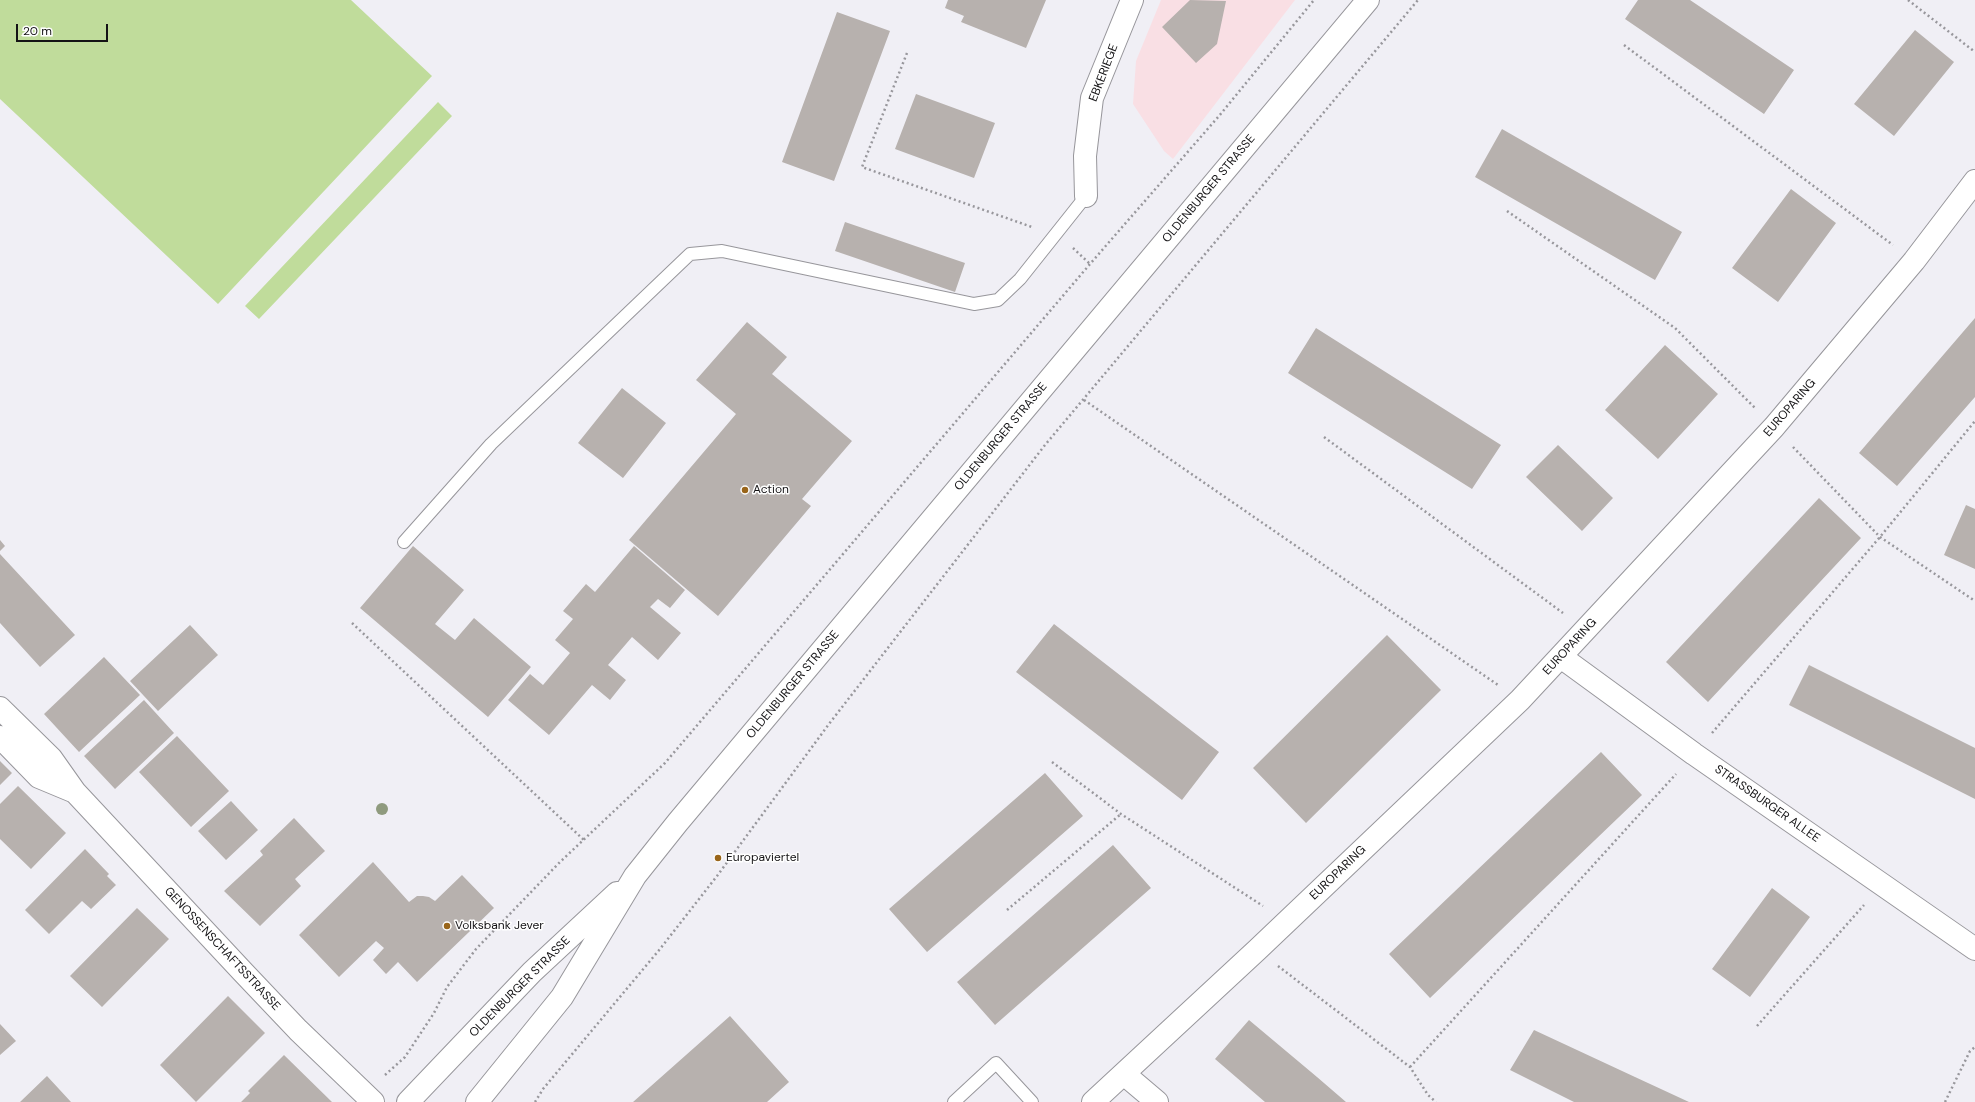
<!DOCTYPE html>
<html>
<head>
<meta charset="utf-8">
<style>
  body { margin:0 }
  #map { position:relative; width:1975px; height:1102px; overflow:hidden; background:#f0eff5; font-family:"DM Sans",sans-serif }
  canvas { display:block }
  .scale { position:absolute; left:16px; top:24px; width:92px; height:18px; box-sizing:border-box; border:2px solid #141315; border-top:0; padding-left:5px; font-size:12px; line-height:14px; white-space:nowrap; color:#141315; -webkit-text-stroke:3px #fff; paint-order:stroke }
</style>
</head>
<body>
<div id="map">
<canvas width="1975" height="1102"></canvas>
<div class="scale">20 m</div>
</div>
<script>
const context = document.querySelector('canvas').getContext('2d');
context.lineJoin = 'round';
function fill(path, color) { context.fillStyle = color; context.fill(path, 'evenodd'); }
const shape = rows => new Path2D(rows.map(r => 'M' + r).join(''));
function stroke(path, color, width, dash) { context.strokeStyle = color; context.lineWidth = width; context.lineCap = dash ? 'butt' : 'round'; context.setLineDash(dash || []); context.stroke(path); }
function drawText(font, color, halo, rows, align = 'center') {
  context.font = font + ' "DM Sans",sans-serif'; context.lineWidth = 3; context.setLineDash([]); context.textBaseline = 'middle'; context.strokeStyle = halo; context.fillStyle = color; for (const [text, x, y, turn = 0] of rows) {
    context.save(); context.translate(x, y); context.rotate((+turn || 0) * Math.PI / 180); context.textAlign = isNaN(turn) ? turn : align; if (halo) context.strokeText(text, 0, 0); context.fillText(text, 0, 0); context.restore();
  }
}
const commercial = shape([
  [1161,0,1295,0,1173,159,1164,151,1133,104,1136,61]
]);
const green = shape([
  [0,0,351,0,432,76,218,304,0,99],
  [438,102,452,116,259,319,245,306]
]);
const building = shape([
  [948,0,1046,0,1026,48,961,22,964,16,945,8],
  [1190,0,1226,1,1217,44,1196,63,1162,27],
  [1638,0,1690,0,1794,70,1764,114,1625,19],
  [837,12,890,31,834,181,782,162],
  [1915,30,1954,62,1894,136,1854,104],
  [916,94,995,123,974,178,895,149],
  [1502,129,1682,232,1655,280,1475,177],
  [1791,189,1836,223,1778,302,1732,268],
  [845,222,965,263,955,292,835,251],
  [1975,318,1975,397,1897,486,1859,453],
  [747,322,787,357,772,374,852,441,802,499,811,506,718,616,629,540,736,414,696,380],
  [1316,328,1501,445,1472,489,1288,373],
  [1665,345,1718,394,1658,459,1605,410],
  [622,388,666,423,623,478,578,443],
  [1558,445,1613,498,1582,531,1526,477],
  [1819,498,1861,538,1708,702,1666,662],
  [1966,505,1975,509,1975,569,1944,555],
  [0,540,5,546,0,551],
  [413,546,464,590,435,624,455,640,474,618,531,667,488,717,360,608],
  [634,546,685,590,670,608,658,599,650,607,681,633,658,660,632,637,608,665,626,680,610,700,592,685,549,735,508,700,530,674,543,685,570,653,555,640,573,619,563,611,586,584,595,592],
  [0,554,75,635,40,667,0,623],
  [1054,624,1219,752,1182,800,1016,672],
  [190,625,218,655,158,711,130,681],
  [1387,635,1441,690,1306,823,1253,768],
  [104,657,140,695,79,752,44,714],
  [1809,665,1975,748,1975,799,1789,705],
  [144,700,174,733,115,789,84,756],
  [177,736,229,791,191,827,139,772],
  [1601,752,1642,795,1430,998,1389,954],
  [0,761,12,773,0,785],
  [1045,773,1083,816,927,952,889,909],
  [18,786,66,833,31,869,0,839,0,804],
  [231,801,258,830,226,860,198,831],
  [294,818,325,851,295,879,301,886,260,926,224,891,263,855,260,851],
  [1113,845,1151,888,995,1025,957,982],
  [85,849,109,874,107,876,116,885,91,909,82,901,49,934,25,910],
  [373,862,409,902,417,896,423,896,429,897,435,901,462,875,494,908,417,982,398,962,386,974,373,960,384,948,376,941,339,977,299,935],
  [1772,888,1810,917,1750,997,1712,969],
  [137,908,169,939,102,1007,70,976],
  [228,996,265,1033,196,1102,160,1065],
  [730,1016,789,1082,767,1102,633,1102],
  [1249,1020,1317,1077,1346,1102,1265,1102,1215,1059],
  [0,1024,16,1041,0,1055],
  [1534,1030,1635,1077,1689,1102,1574,1102,1510,1070],
  [284,1055,332,1102,241,1102,250,1093,248,1091],
  [47,1076,71,1102,20,1102]
]);
const path = shape([
  [1908,0,1975,52],
  [1624,45,1893,245],
  [907,53,862,167,1032,227],
  [1507,211,1675,328,1755,408],
  [1073,248,1090,264],
  [1084,400,1498,685],
  [1324,437,1563,613],
  [1793,447,1880,537,1975,601],
  [352,623,585,841],
  [1712,733,1880,537,1975,421],
  [1052,762,1121,814,1263,906],
  [1007,910,1121,814],
  [1278,966,1410,1067,1428,1095,1436,1102],
  [1757,1026,1864,905],
  [1410,1067,1676,774],
  [385,1075,405,1057,434,1013,447,987,476,949,560,862,665,763,1090,264,1219,116,1314,0],
  [535,1102,543,1089,660,949,717,876,829,724,1045,445,1418,0],
  [1945,1102,1970,1051,1975,1047]
]);
const service = shape([
  [404,542,491,444,690,254,722,251,974,304,998,300,1020,279,1086,196],
  [954,1102,996,1063,1032,1102]
]);
const minor = shape([
  [1086,196,1085,156,1092,98,1132,0],
  [1561,657,1694,754,1975,949],
  [0,708,51,758,75,792,242,971,298,1030,373,1102],
  [0,737,39,777,75,792],
  [1124,1074,1157,1102],
  [1093,1102,1257,950,1520,700,1774,427,1914,261,1975,181]
]);
const primary = shape([
  [408,1102,532,972,617,893],
  [477,1102,562,997,635,876,678,822,1368,0]
]);
const trees = [
  [382,809]
];
const markers = [
  [745,490,4,"#99651a"],
  [718,858,4,"#99651a"],
  [447,926,4,"#99651a"]
];
const streetNames = [
  ["EBKERIEGE",1104,73,-69],
  ["OLDENBURGER STRASSE",1209,189,-50],
  ["EUROPARING",1790,408,-49],
  ["OLDENBURGER STRASSE",1001,437,-50],
  ["EUROPARING",1570,647,-47],
  ["OLDENBURGER STRASSE",793,685,-50],
  ["STRASSBURGER ALLEE",1767,804,35],
  ["EUROPARING",1338,873,-44],
  ["GENOSSENSCHAFTSSTRASSE",222,949,47],
  ["OLDENBURGER STRASSE",520,987,-45]
];
const poiNames = [
  ["Action",753,490],
  ["Europaviertel",726,858],
  ["Volksbank Jever",455,926]
];
fill(commercial, '#f9dfe4');
fill(green, '#c0dc9b');
fill(building, '#b7b1ae');
stroke(service, '#97969b', 14);
stroke(minor, '#97969b', 24);
stroke(primary, '#97969b', 24);
stroke(path, '#98979c', 2.5, [2, 3]);
stroke(service, '#fff', 12);
stroke(minor, '#fff', 22);
stroke(primary, '#fff', 22);
context.fillStyle = '#8f9a7e';
for (const [x, y] of trees) { context.beginPath(); context.arc(x, y, 6, 0, 2 * Math.PI); context.fill(); }
for (const [x, y, r, color] of markers) { const dot = new Path2D(); dot.arc(x, y, r, 0, 2 * Math.PI); context.fillStyle = color; context.fill(dot); stroke(dot, '#fff', 1.5); }
drawText('12px', '#141315', '#fff', streetNames);
drawText('12px', '#141315', '#fff', poiNames, 'left');
</script>
</body>
</html>
